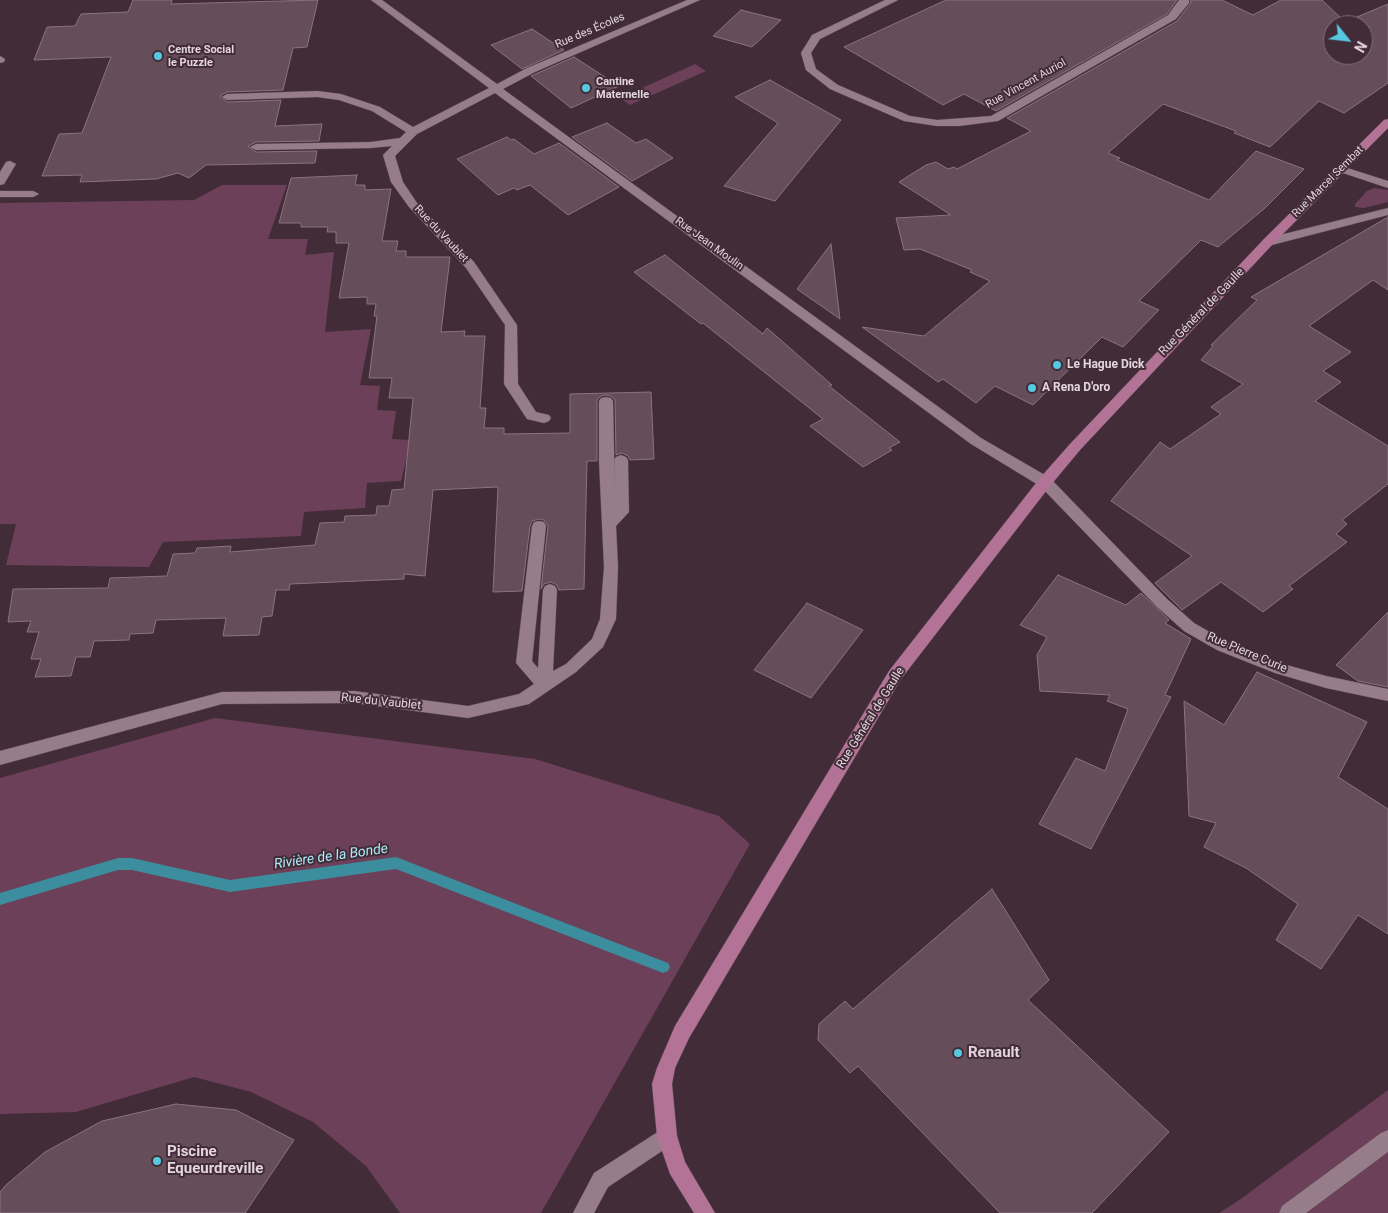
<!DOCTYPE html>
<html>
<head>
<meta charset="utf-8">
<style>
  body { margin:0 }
  #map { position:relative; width:1388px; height:1213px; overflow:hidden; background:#412c38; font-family:Roboto,sans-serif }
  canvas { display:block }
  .north { position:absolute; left:1323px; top:15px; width:50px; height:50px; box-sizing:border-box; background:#412c38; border:1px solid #82707a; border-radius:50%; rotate:119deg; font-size:14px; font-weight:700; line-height:20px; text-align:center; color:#e4d5dc }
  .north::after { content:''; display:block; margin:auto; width:18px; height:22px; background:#56c9e1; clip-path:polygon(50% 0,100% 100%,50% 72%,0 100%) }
</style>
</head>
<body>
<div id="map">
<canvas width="1388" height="1213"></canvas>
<div class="north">N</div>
</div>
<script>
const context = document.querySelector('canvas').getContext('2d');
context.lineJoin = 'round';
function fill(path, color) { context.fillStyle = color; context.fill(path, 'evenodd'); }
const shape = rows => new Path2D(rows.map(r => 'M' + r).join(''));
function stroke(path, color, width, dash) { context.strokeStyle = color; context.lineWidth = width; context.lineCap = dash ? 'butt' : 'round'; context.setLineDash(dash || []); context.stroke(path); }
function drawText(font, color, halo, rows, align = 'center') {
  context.font = font + ' Roboto,sans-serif'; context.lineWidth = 4; context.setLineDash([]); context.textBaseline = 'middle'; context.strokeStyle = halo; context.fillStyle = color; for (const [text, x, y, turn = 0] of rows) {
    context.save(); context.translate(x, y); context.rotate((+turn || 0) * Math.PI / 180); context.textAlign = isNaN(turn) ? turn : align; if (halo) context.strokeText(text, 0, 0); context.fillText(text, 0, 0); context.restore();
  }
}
const green = shape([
  [695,64,706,71,630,105,620,98],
  [222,185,287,185,268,239,308,239,305,255,334,252,325,332,371,329,360,385,380,386,377,410,396,411,392,439,411,440,401,481,367,483,365,508,304,512,301,536,163,542,149,567,6,565,16,524,0,524,0,203,194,200],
  [1374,188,1388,190,1388,202,1364,208,1355,207,1355,204,1367,191],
  [215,718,535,759,719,816,750,844,541,1213,400,1213,366,1166,313,1122,251,1092,194,1077,76,1112,0,1114,0,778],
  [1388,1090,1388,1213,1219,1213,1238,1201]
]);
const stream = shape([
  [396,857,668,963,670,967,668,971,663,973,396,869,230,892,132,870,118,870,0,905,0,893,118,858,132,858,230,880,396,857]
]);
const building = shape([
  [133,0,172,0,171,4,318,0,307,47,293,48,283,90,227,92,220,96,227,102,281,100,275,126,322,124,319,141,256,142,248,146,256,152,317,151,315,163,206,165,189,178,178,173,156,179,80,182,82,175,42,176,59,134,82,133,111,57,34,60,47,27,75,26,81,14,128,12,133,0],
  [946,0,1177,0,1167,14,996,111,964,94,943,105,844,47,946,0],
  [1191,0,1222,0,1253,15,1281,0,1322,0,1345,22,1388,4,1388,83,1344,113,1319,101,1270,147,1234,133,1236,131,1163,104,1108,153,1120,158,1117,160,1209,200,1256,151,1304,169,1265,208,1218,247,1201,240,1139,301,1159,310,1123,347,1102,337,1033,405,995,386,976,403,943,379,938,382,862,327,924,336,990,281,970,272,972,270,920,249,904,250,896,218,951,215,899,182,926,165,936,162,948,169,954,167,957,169,1031,131,1007,118,1177,21,1190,4,1191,0],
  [1333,25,1363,25,1363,55,1333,55,1333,25],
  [741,10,781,20,752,47,713,36,741,10],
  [532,29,564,50,522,69,491,45,532,29],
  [574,57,619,86,571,108,531,76,574,57],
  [770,80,841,120,775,201,724,186,778,123,735,97,770,80],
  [607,123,636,143,646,139,673,158,632,181,572,137,607,123],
  [507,137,511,140,514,139,534,154,559,143,619,187,568,215,530,185,517,190,514,188,498,195,457,159,507,137],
  [357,175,355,185,365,185,365,190,391,189,382,241,398,241,396,251,406,251,406,257,450,257,441,332,465,331,464,336,485,336,480,408,486,408,484,428,504,428,504,434,570,433,570,394,651,392,654,459,630,460,628,456,622,453,616,455,615,400,611,396,606,395,601,396,597,400,597,461,587,461,584,589,559,590,557,585,551,582,544,584,541,589,548,526,544,520,539,519,532,521,530,526,522,591,493,592,498,487,433,490,425,576,404,574,404,579,290,584,289,590,276,590,272,616,262,617,259,635,223,636,226,618,156,620,153,633,130,634,129,640,94,641,90,657,76,657,71,676,35,677,41,659,31,659,39,632,27,632,31,621,8,622,13,589,108,588,110,578,167,576,173,554,195,553,197,548,231,546,230,552,315,545,320,523,344,522,345,516,376,515,377,506,389,506,392,490,404,489,413,398,389,398,392,378,369,378,377,316,374,316,376,304,367,304,367,297,339,298,349,243,336,243,336,232,327,232,328,227,301,227,301,223,279,223,291,178,357,175],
  [1388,217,1388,290,1373,280,1309,326,1351,352,1323,371,1341,382,1315,401,1388,446,1388,484,1342,520,1347,524,1336,534,1347,542,1289,586,1293,589,1263,612,1221,582,1182,610,1155,583,1192,556,1111,501,1160,442,1170,449,1221,414,1211,407,1243,384,1201,360,1213,346,1211,345,1257,300,1251,297,1388,217],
  [831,244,840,319,797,289,831,244],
  [665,255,763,334,767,328,832,385,829,386,900,442,889,448,892,450,863,467,810,426,823,419,703,323,701,324,634,272,665,255],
  [1058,575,1126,605,1141,593,1169,620,1165,623,1191,639,1165,695,1171,697,1091,849,1039,824,1076,758,1105,771,1128,709,1107,701,1110,695,1040,691,1037,655,1047,637,1020,625,1058,575],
  [807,603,863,630,811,698,754,670,807,603],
  [1388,612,1388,687,1358,681,1336,665,1388,612],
  [1257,672,1367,722,1338,777,1388,809,1388,934,1358,915,1321,969,1276,940,1298,904,1246,868,1204,847,1216,823,1189,816,1184,701,1224,725,1257,672],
  [992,889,1049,980,1028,1000,1169,1132,1092,1213,1000,1213,858,1066,850,1073,818,1040,819,1024,845,1001,853,1009,992,889],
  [176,1104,236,1110,294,1140,245,1213,0,1213,0,1192,6,1185,45,1152,102,1121,176,1104]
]);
const minor = shape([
  [371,0,382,0,497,84,527,68,687,0,700,0,535,72,503,89,981,438,1050,478,1167,599,1194,623,1227,642,1283,664,1326,676,1388,689,1388,701,1326,688,1275,673,1217,650,1184,631,1157,607,1040,486,971,444,495,93,417,134,395,156,403,182,417,203,474,262,517,325,518,384,536,412,549,415,551,418,549,421,544,423,527,419,504,384,505,325,466,268,409,207,391,182,383,155,392,146,371,148,256,150,250,147,256,144,371,142,400,138,406,132,372,111,339,100,317,97,227,100,222,97,227,94,317,91,341,94,380,107,413,127,489,88,371,0],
  [885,0,898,0,820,39,811,53,816,69,838,85,910,116,937,120,991,116,1168,15,1179,0,1189,0,1189,3,1176,19,998,121,959,126,937,126,904,121,830,89,806,70,801,53,812,35,885,0],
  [0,56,5,59,4,62,0,63,0,56],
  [10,161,16,164,4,184,0,185,0,172,6,162,10,161],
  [1341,166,1388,181,1388,188,1337,171,1335,169,1341,166],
  [0,191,33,191,39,194,33,197,0,197,0,191],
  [1388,208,1388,215,1268,246,1262,242,1264,239,1388,208],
  [606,397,611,398,613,401,615,496,614,460,616,457,621,455,626,457,628,460,629,512,616,526,618,567,616,619,603,647,576,672,529,704,468,718,354,703,222,704,0,765,0,751,222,692,354,691,468,706,519,694,534,684,516,663,532,526,534,522,539,521,544,522,546,526,532,661,538,668,543,590,545,586,550,584,555,586,557,590,553,671,566,664,592,639,600,619,604,567,599,461,599,401,601,398,606,397],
  [667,1126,674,1129,677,1136,674,1143,608,1187,594,1213,573,1213,594,1173,667,1126],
  [1388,1130,1388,1152,1306,1213,1279,1213,1282,1206,1381,1133,1388,1130]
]);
const major = shape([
  [1388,119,1388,128,1272,245,1080,450,1050,486,901,679,689,1038,675,1068,672,1084,677,1136,685,1162,715,1213,694,1213,670,1174,657,1136,652,1084,657,1068,675,1026,889,671,1040,478,1070,444,1264,239,1384,120,1388,119]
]);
const markers = [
  [158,56,5,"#56c9e1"],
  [586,88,5,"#56c9e1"],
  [1057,365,5,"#56c9e1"],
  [1032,388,5,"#56c9e1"],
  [958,1053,5,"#56c9e1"],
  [157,1161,5,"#56c9e1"]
];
const farStreetnames = [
  ["Rue des Écoles",590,31,-23],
  ["Rue Vincent Auriol",1026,84,-29],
  ["Rue Marcel Sembat",1328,182,-45],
  ["Rue du Vaublet",441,234,47],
  ["Rue Jean Moulin",709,244,36]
];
const farPoinames = [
  ["Centre Social",168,50],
  ["le Puzzle",168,63],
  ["Cantine",596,82],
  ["Maternelle",596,95]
];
const streetNames = [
  ["Rue Général de Gaulle",1202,312,-46],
  ["Rue Pierre Curie",1247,653,23],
  ["Rue du Vaublet",381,702,6],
  ["Rue Général de Gaulle",871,718,-58]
];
const poiNames = [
  ["Le Hague Dick",1067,365],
  ["A Rena D'oro",1042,388]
];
const waterNames = [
  ["Rivière de la Bonde",331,857,-8]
];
const nearPoinames = [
  ["Renault",968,1053],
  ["Piscine",167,1152],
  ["Equeurdreville",167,1169]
];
fill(green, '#6d4059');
fill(stream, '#3c8d9e');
fill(building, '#654d5a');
stroke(building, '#8c7380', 1);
stroke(minor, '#5c4a54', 1);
stroke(major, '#5c4a54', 1);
fill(minor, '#977d8a');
fill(major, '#b27397');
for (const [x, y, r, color] of markers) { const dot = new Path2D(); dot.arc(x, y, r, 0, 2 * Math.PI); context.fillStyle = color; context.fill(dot); stroke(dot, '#412c38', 2); }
drawText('11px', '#e4d5dc', '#412c38', farStreetnames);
drawText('bold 11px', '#e4d5dc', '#412c38', farPoinames, 'left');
drawText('12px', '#e4d5dc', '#412c38', streetNames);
drawText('bold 12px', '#e4d5dc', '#412c38', poiNames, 'left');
drawText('italic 14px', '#aaeaf9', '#412c38', waterNames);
drawText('bold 15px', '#e4d5dc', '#412c38', nearPoinames, 'left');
</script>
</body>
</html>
